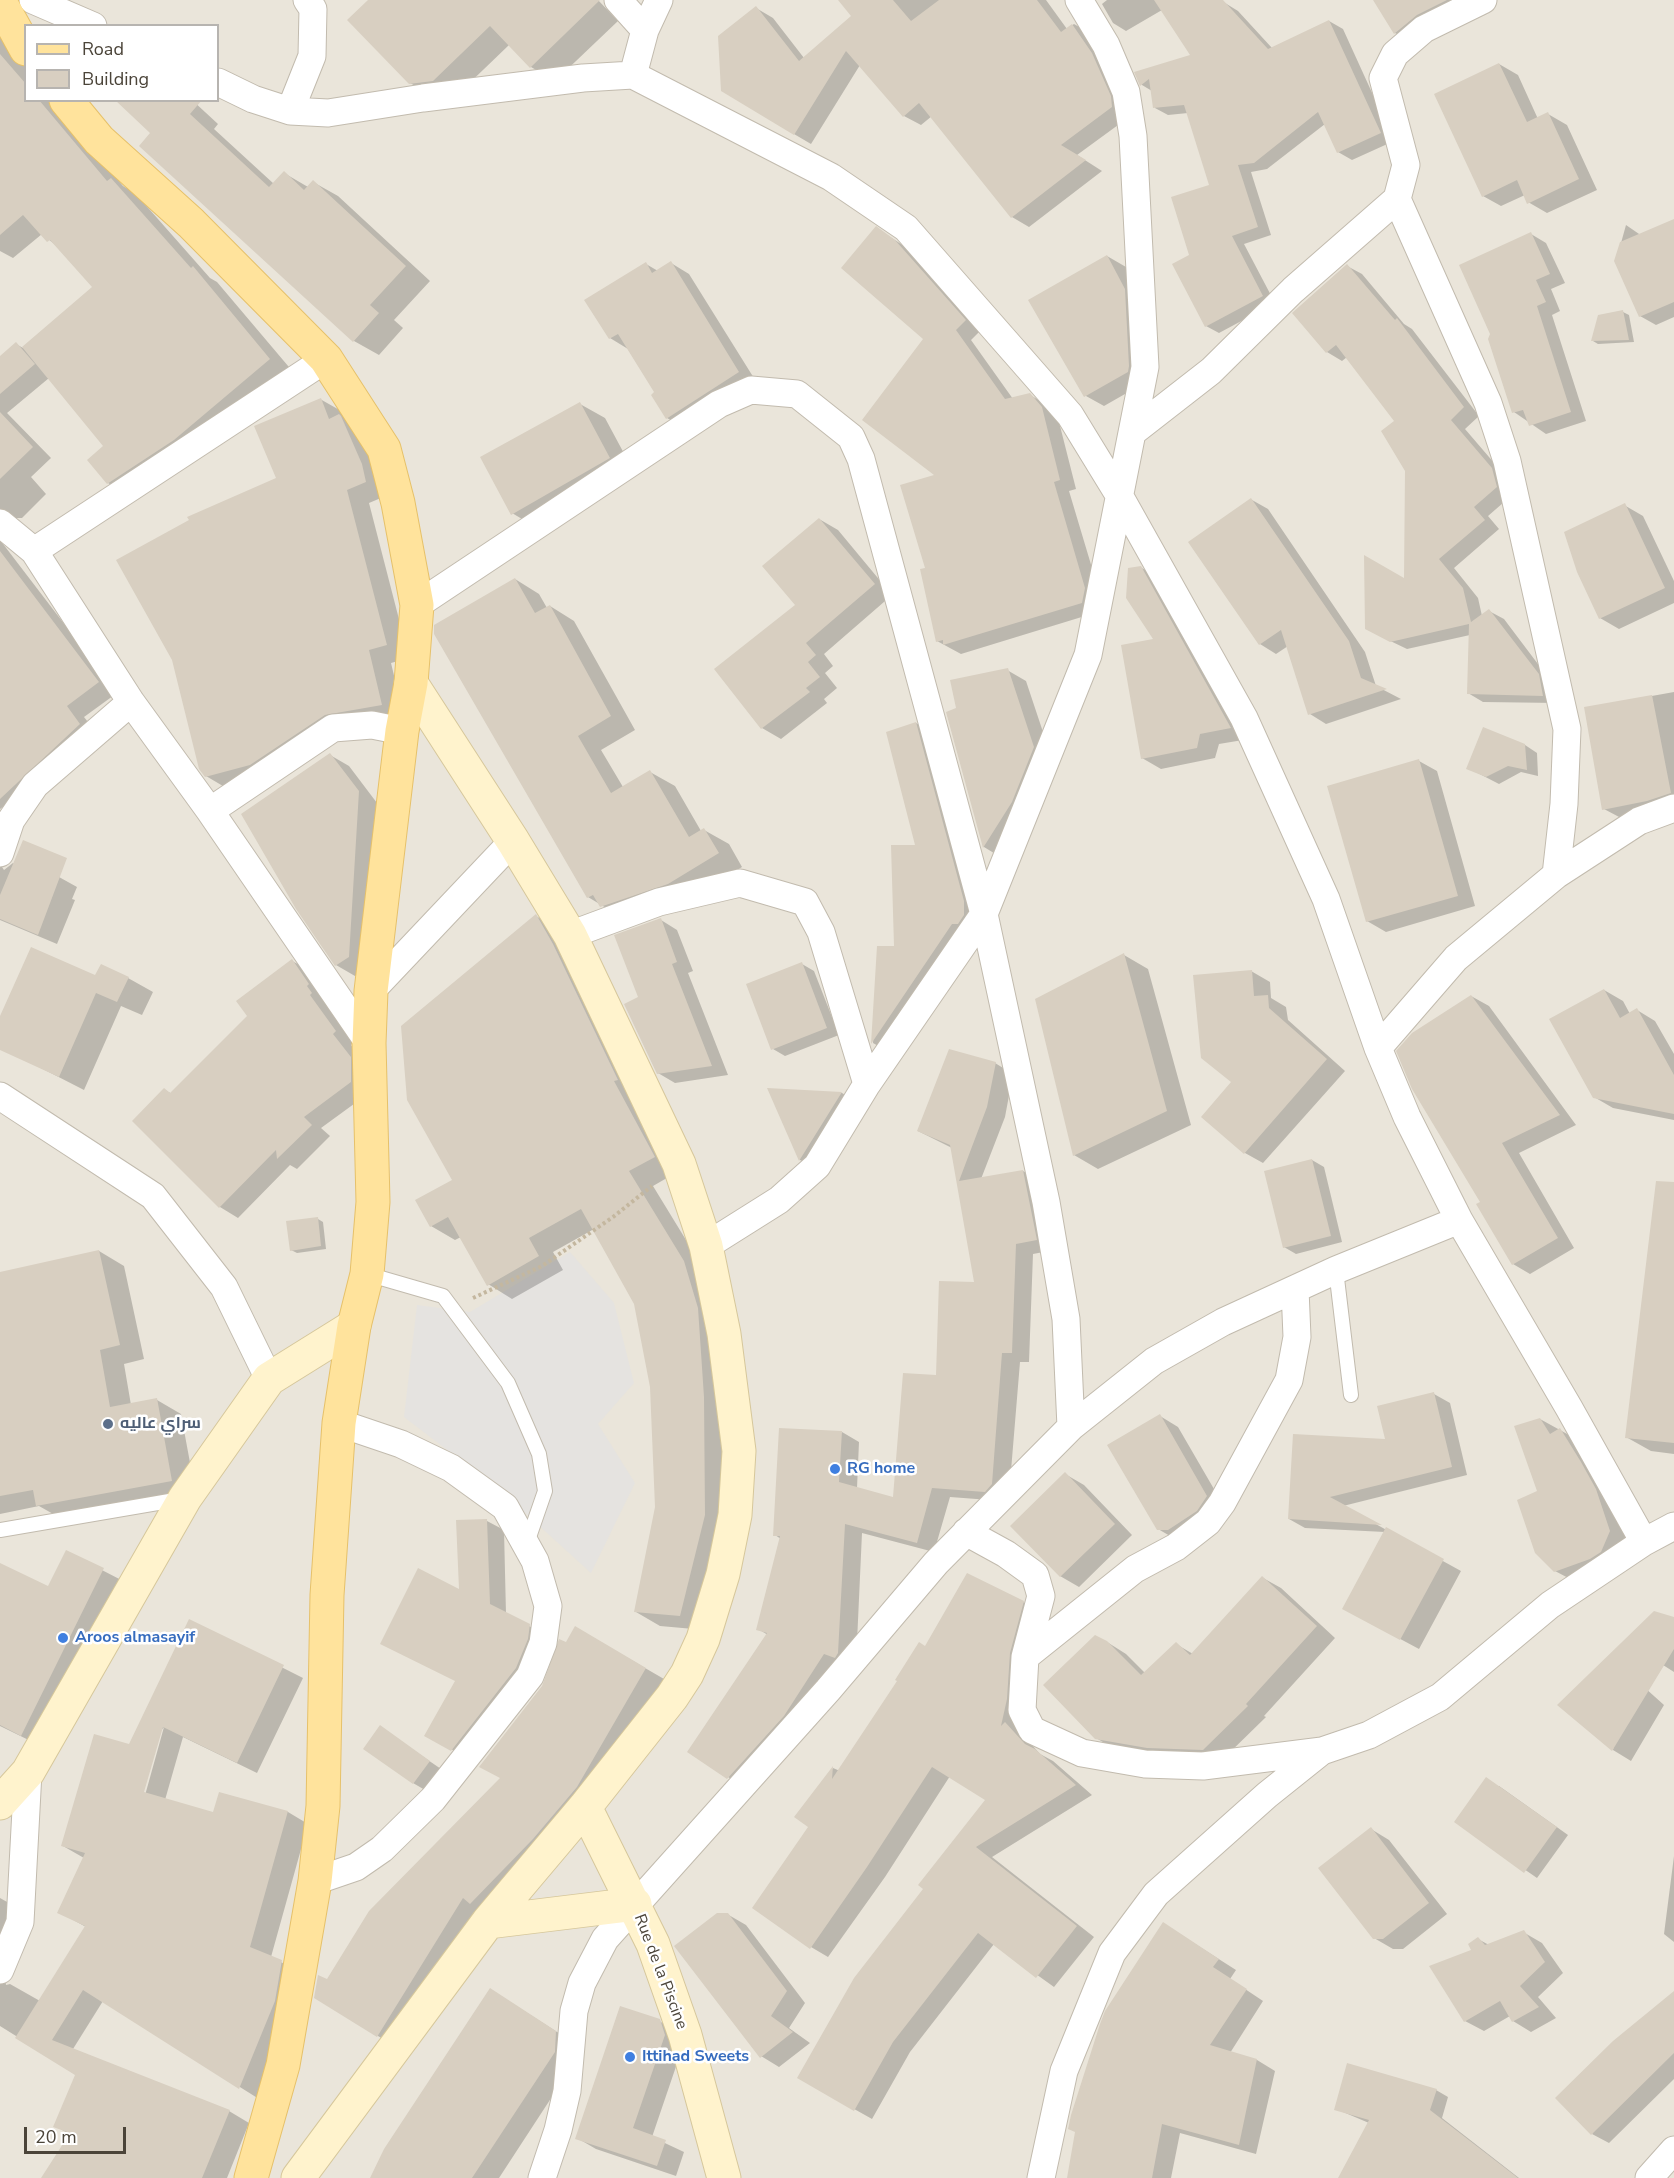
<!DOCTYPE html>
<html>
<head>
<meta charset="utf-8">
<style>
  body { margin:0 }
  #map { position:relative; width:1674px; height:2178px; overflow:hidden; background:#f6f3ec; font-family:"Nunito Sans",sans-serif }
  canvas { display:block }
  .legend { position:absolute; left:24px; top:24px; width:195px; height:78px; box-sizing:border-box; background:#fff; border:2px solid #b7b4b0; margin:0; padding:8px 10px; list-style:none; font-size:18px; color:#4b4439 }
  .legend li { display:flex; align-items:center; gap:12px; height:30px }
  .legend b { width:30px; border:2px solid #b7b4b0 }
  .scale { position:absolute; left:24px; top:2127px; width:102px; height:27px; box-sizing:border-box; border:3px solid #4b4439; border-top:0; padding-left:8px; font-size:18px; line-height:21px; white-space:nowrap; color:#4b4439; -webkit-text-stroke:4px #fff; paint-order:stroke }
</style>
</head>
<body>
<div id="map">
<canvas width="1674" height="2178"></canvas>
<ul class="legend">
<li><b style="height:8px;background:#ffe39c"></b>Road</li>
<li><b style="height:16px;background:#d8cfc1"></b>Building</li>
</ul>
<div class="scale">20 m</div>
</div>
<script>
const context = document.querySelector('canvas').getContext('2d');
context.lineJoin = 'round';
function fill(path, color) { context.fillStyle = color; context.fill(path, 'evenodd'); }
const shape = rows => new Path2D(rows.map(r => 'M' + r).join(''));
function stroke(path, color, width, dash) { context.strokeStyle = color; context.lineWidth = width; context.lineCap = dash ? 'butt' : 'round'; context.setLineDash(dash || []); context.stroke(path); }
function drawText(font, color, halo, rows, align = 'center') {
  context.font = font + ' "Nunito Sans",Cairo,sans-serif'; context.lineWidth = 5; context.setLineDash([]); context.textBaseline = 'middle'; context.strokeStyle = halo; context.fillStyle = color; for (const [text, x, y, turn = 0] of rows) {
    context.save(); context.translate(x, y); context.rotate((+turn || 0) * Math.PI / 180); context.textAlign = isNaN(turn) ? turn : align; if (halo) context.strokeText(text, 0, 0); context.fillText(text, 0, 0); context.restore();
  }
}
const residential = shape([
  [0,0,1674,0,1674,2178,0,2178],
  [26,26,218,26,218,100,26,100]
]);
const parking = shape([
  [570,1252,614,1303,634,1383,598,1424,635,1483,591,1573,501,1491,404,1417,417,1305,470,1312]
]);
const shadow = shape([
  [370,0,598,0,618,21,555,81,531,67,509,45,458,94,435,97,410,83],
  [840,0,1046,0,1067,29,1074,24,1091,34,1129,117,1077,155,1102,171,1029,227,1012,217,932,116,921,125,904,116,860,65,811,144,794,134,756,8,773,18,804,58,853,16],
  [1107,0,1201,0,1225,3,1238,11,1272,48,1329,21,1343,29,1394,141,1352,160,1338,152,1325,124,1267,169,1251,172,1271,235,1244,244,1275,303,1219,333,1206,326,1211,186,1188,113,1168,115,1155,108,1152,91,1142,85,1136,73,1193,56,1162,10,1126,31,1113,23,1102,4],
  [1375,0,1451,0,1460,13,1414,43,1395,33],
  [0,29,26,65,26,100,50,100,123,186,135,193,210,278,217,282,294,373,132,497,108,483,106,446,49,378,7,413,51,458,31,477,46,494,22,518,14,518,0,540,117,693,84,717,98,735,0,809,0,358,16,344,23,348,94,288,58,247,42,234,13,258,0,251],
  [1499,64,1518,75,1538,119,1548,114,1567,125,1597,190,1547,213,1528,202,1525,195,1501,206,1483,196],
  [192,100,218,124,214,129,274,184,284,173,308,187,313,182,338,196,430,281,394,320,403,328,379,355,354,341,141,146],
  [1626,225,1674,258,1674,317,1656,325,1640,316,1616,261],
  [876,228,912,251,981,330,971,340,1013,399,1030,395,1047,405,1058,418,1076,489,1069,491,1101,598,1098,612,961,654,937,641,927,569,937,475,925,338],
  [1531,234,1546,243,1565,283,1551,289,1560,311,1552,315,1586,421,1546,434,1514,412],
  [1107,256,1126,267,1143,301,1146,382,1104,406,1086,396],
  [671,263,689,274,757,383,685,428,667,418,656,393,628,349,610,338,646,264,658,271],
  [1347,266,1362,274,1404,324,1412,329,1479,416,1465,429,1507,478,1511,496,1488,516,1499,529,1454,568,1478,598,1482,616,1489,611,1504,619,1553,684,1558,703,1483,702,1468,693,1470,635,1407,649,1382,637,1406,580,1406,470,1396,422,1347,357,1342,361,1327,352,1294,313],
  [1623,312,1629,315,1634,342,1598,344,1593,341],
  [320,399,343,412,361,429,388,495,369,503,409,658,391,663,404,717,347,727,228,789,206,776,278,479],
  [580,404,605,418,634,472,537,528,512,513],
  [1252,500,1268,509,1365,652,1376,686,1401,699,1326,724,1310,714,1288,646,1276,654,1260,644],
  [1624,505,1643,516,1674,581,1674,603,1619,629,1600,618],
  [819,519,838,530,892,595,824,654,833,666,825,673,837,688,824,699,827,703,781,739,762,728,716,670,797,605],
  [1140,567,1159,578,1249,739,1219,744,1215,758,1161,769,1142,758,1156,640],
  [515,579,539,594,547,608,550,606,574,621,635,730,601,750,623,787,650,772,675,786,701,831,704,830,729,844,742,867,693,897,626,920,588,897],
  [1007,670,1026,681,1052,759,1002,858,984,847,947,713,958,709],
  [1674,692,1674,807,1621,818,1604,809,1585,708],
  [916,723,931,732,979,924,887,1051,873,1043,878,947,895,948,917,847],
  [1525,745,1537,753,1538,776,1521,772,1499,784,1468,768],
  [330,755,349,766,377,803,367,968,355,976,336,965],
  [1419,761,1437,771,1475,906,1386,932,1367,921],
  [13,863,59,877,77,887,72,899,75,900,57,944,0,920,0,864,4,870],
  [536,916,560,930,679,1171,653,1186,708,1276,729,1529,705,1630,660,1626,636,1612,657,1507,651,1387,636,1304,594,1229,553,1252,563,1270,512,1299,488,1284,461,1237,455,1240,431,1226,454,1181],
  [661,920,677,930,693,971,688,973,728,1075,675,1083,658,1073,639,998],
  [1124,955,1148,969,1191,1125,1098,1169,1074,1155],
  [292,961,311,971,330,1004,327,1006,354,1042,351,1045,369,1069,369,1093,321,1128,330,1136,297,1169,290,1165,238,1218,220,1207,165,1090,172,1094,249,1016],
  [802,964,814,971,839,1035,785,1056,773,1049],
  [1251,971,1270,982,1271,998,1286,1007,1288,1020,1345,1071,1263,1163,1245,1153,1234,1082],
  [96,977,128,978,153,992,142,1015,121,1006,84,1090,0,1047,0,1020],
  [1604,990,1623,1001,1630,1014,1637,1010,1655,1021,1674,1054,1674,1120,1613,1108,1594,1097],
  [1471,996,1489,1006,1576,1125,1519,1153,1574,1248,1530,1274,1513,1264,1482,1203],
  [995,1063,1013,1074,1005,1117,981,1179,1023,1171,1040,1181,1054,1250,1033,1254,1029,1362,1020,1362,1009,1495,1003,1501,950,1497,934,1552,862,1533,856,1664,746,1788,728,1777,768,1635,758,1629,781,1539,775,1535,842,1432,859,1442,857,1488,894,1499,937,1377,976,1284,952,1148,918,1131],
  [769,1090,842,1093,853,1100,812,1166,800,1160],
  [1312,1160,1324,1167,1342,1242,1296,1254,1284,1247],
  [1674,1190,1674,1454,1651,1451,1626,1437],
  [318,1219,323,1222,326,1249,297,1253,291,1250],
  [99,1251,124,1266,144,1359,124,1364,131,1405,157,1400,181,1414,196,1495,62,1519,39,1506,0,1514,0,1274],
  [1434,1394,1450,1403,1467,1475,1343,1506,1461,1571,1419,1649,1363,1619,1385,1532,1305,1528,1289,1519,1387,1441],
  [1160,1416,1178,1427,1225,1508,1177,1540,1158,1529],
  [1540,1419,1578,1440,1615,1501,1628,1542,1574,1581,1555,1571,1539,1492],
  [1065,1474,1084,1485,1132,1535,1079,1587,1060,1576],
  [487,1521,504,1530,506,1614,546,1635,469,1759,426,1735,457,1682,460,1591],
  [67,1552,127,1583,45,1748,0,1726,0,1564,49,1588],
  [1263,1578,1281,1588,1335,1638,1264,1716,1266,1717,1222,1760,1115,1749,1096,1738,1107,1642,1126,1654,1145,1673,1176,1644,1193,1654],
  [1023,1602,1040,1612,1022,1734,1040,1754,1053,1761,1092,1795,992,1857,1094,1937,1054,1987,994,1944,910,2052,872,2119,799,2078,988,1799,950,1776,885,1877,828,1957,811,1947,810,1827,796,1817,833,1768,840,1771,926,1648],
  [1674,1618,1674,1672,1663,1665],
  [190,1621,303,1678,257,1773,183,1737,165,1800,214,1814,220,1793,288,1812,308,1824,271,1957,302,1973,259,2099,103,2001,73,2049,229,2111,249,2123,227,2178,42,2178,71,2135,55,2126,77,2074,0,2026,0,1898,25,1912,5,1976,6,1985,10,1984,40,2001,86,1927,59,1912,84,1858,63,1846,130,1746],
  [164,1727,144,1799,141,1799,160,1732],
  [576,1628,664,1679,595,1798,396,2047,378,2036,328,1981,502,1778,544,1686],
  [1625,1670,1664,1705,1631,1761,1613,1750],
  [380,1727,441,1769,425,1790,413,1783],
  [1499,1786,1568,1835,1537,1878,1456,1822],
  [1371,1829,1389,1840,1447,1914,1403,1949,1393,1949,1374,1938],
  [1674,1856,1674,1942,1664,1934],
  [727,1914,746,1925,805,2003,789,2028,810,2043,779,2067,761,2056],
  [1523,1932,1542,1943,1563,1973,1538,1997,1556,2018,1531,2032,1513,2021,1510,2016,1484,2031,1465,2021,1473,1951,1478,1939,1489,1945],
  [1181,1935,1236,1970,1230,1979,1263,2001,1230,2053,1257,2060,1275,2071,1256,2154,1180,2133,1171,2178,1068,2178],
  [491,1990,576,2044,574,2063,499,2178,372,2178],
  [1674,1992,1674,2079,1609,2143,1592,2134],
  [659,2021,678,2032,683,2046,652,2137,684,2152,676,2176,596,2149,577,2138],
  [1436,2090,1448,2097,1442,2118,1519,2178,1339,2178,1369,2123,1336,2109]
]);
const building = shape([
  [368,0,600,0,530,68,490,26,433,81,409,84,347,20],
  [838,0,893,0,911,21,939,0,1037,0,1061,32,1072,24,1092,53,1111,96,1112,107,1061,145,1086,160,1011,218,919,103,903,117,846,51,794,135,721,91,718,36,756,6,799,61,851,16],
  [1154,0,1223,0,1268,49,1329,20,1381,133,1337,153,1318,112,1254,163,1238,165,1258,227,1232,236,1263,296,1205,327,1172,264,1189,255,1171,197,1209,185,1184,105,1153,108,1149,79,1140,86,1134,72,1190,55],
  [1373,0,1447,0,1417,15,1394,34],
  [0,54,26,84,26,100,39,100,107,181,111,178,191,268,193,266,270,359,174,440,107,484,87,460,103,446,22,347,92,287,50,240,47,242,23,215,0,235],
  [1499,63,1527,122,1548,112,1579,179,1527,204,1517,180,1482,197,1434,94],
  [115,100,202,100,190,114,269,187,284,171,304,190,313,180,406,266,370,305,379,313,353,342,139,146,150,133],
  [1674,219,1674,302,1639,317,1614,261,1620,242],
  [876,226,895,240,966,320,956,330,1005,399,1030,393,1042,407,1060,480,1054,482,1085,588,1082,603,943,645,943,640,936,642,920,569,925,568,900,485,934,475,862,420,923,339,841,268],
  [1531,232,1550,274,1536,280,1546,302,1537,306,1571,412,1529,426,1523,410,1512,413,1488,339,1490,334,1459,265],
  [1107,255,1125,289,1129,366,1128,372,1084,397,1028,300],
  [671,261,739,372,666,419,651,395,654,392,618,334,609,339,584,300,646,262,652,273],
  [1347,264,1395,320,1397,318,1464,407,1451,420,1492,468,1497,487,1474,507,1485,520,1439,559,1463,588,1471,622,1489,609,1539,674,1543,696,1467,694,1469,624,1390,642,1365,629,1364,555,1404,578,1405,471,1381,431,1394,421,1336,345,1326,353,1292,313],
  [1623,310,1629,340,1591,341,1598,315],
  [16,342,35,364,0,394,0,356],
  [321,398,329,419,339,414,341,416,362,464,366,482,347,490,387,645,369,650,382,705,325,715,250,765,205,777,199,769,172,660,116,560,189,520,187,517,276,478,254,426],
  [580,402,610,458,511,515,480,457],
  [0,412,33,447,0,479],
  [1251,498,1349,641,1361,678,1387,689,1308,715,1281,630,1259,645,1188,542],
  [1625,503,1665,588,1599,619,1577,572,1564,532],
  [819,518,875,584,806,643,816,655,808,662,820,677,806,688,810,692,761,729,714,669,795,605,762,566],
  [0,551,99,682,67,706,80,724,0,799],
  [1141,566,1231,728,1200,734,1197,748,1141,759,1121,645,1153,639,1126,598,1128,568],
  [515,578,535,613,550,605,611,716,578,736,611,793,650,770,689,837,704,828,719,853,668,884,600,907,593,895,587,898,434,634,434,625],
  [1008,668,1034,747,1012,802,983,848,946,712,956,708,950,680],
  [1652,695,1671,793,1647,801,1602,810,1584,707],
  [916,722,964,901,964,915,958,924,952,924,871,1044,877,946,894,946,891,845,915,845,886,732],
  [1483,727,1525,744,1527,770,1508,766,1486,777,1466,769],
  [330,753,359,791,349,957,335,966,296,909,241,814],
  [1419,759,1458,896,1366,922,1327,786],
  [23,840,67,858,38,935,0,919,0,895],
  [536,914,553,944,618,1080,614,1081,655,1157,629,1171,684,1261,698,1308,704,1397,705,1515,680,1616,634,1612,655,1507,650,1387,634,1304,581,1209,529,1238,539,1256,487,1286,448,1217,430,1227,415,1200,452,1180,407,1100,401,1026],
  [661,918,677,962,672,964,712,1066,657,1074,624,1004,638,997,614,935],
  [31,947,95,975,101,964,129,977,117,1002,96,993,59,1077,0,1050,0,1016],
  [1124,953,1167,1111,1073,1156,1035,999],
  [292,959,309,984,307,986,312,993,310,995,336,1031,333,1034,351,1057,351,1082,304,1117,312,1125,277,1159,276,1150,219,1208,132,1121,164,1088,170,1093,247,1016,236,1001],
  [802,962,827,1028,771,1050,746,984],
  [1252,970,1254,996,1268,995,1269,1008,1327,1059,1244,1154,1201,1117,1231,1082,1201,1058,1193,975],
  [1604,989,1620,1018,1637,1008,1674,1075,1674,1114,1593,1098,1549,1019],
  [1471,995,1560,1115,1502,1143,1558,1238,1512,1265,1476,1204,1480,1202,1412,1089,1396,1051,1412,1033],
  [949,1049,996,1062,987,1107,959,1181,1023,1170,1037,1240,1016,1244,1012,1353,1002,1353,992,1484,985,1492,932,1488,917,1543,845,1524,838,1653,835,1658,824,1654,784,1716,727,1779,687,1752,767,1633,756,1630,780,1536,773,1536,779,1428,842,1431,839,1482,893,1497,903,1373,936,1375,939,1281,974,1282,950,1145,917,1131],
  [767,1088,842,1092,799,1161],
  [1312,1159,1331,1236,1283,1248,1264,1171],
  [1656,1181,1674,1182,1674,1443,1625,1438],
  [318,1217,321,1246,290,1251,286,1221],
  [99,1250,120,1345,100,1350,110,1407,157,1398,172,1481,36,1506,33,1490,0,1496,0,1272],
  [1434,1392,1452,1467,1330,1497,1382,1525,1288,1519,1293,1434,1385,1439,1377,1406],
  [1160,1414,1207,1496,1197,1511,1168,1530,1157,1530,1107,1445],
  [1540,1418,1550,1434,1560,1428,1581,1462,1596,1489,1610,1531,1601,1552,1590,1559,1554,1572,1535,1553,1517,1500,1537,1491,1514,1426],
  [1065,1472,1115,1524,1060,1577,1010,1526],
  [487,1519,490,1604,530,1624,528,1639,516,1668,451,1751,424,1736,455,1681,380,1644,418,1568,459,1589,456,1520],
  [1386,1527,1444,1559,1400,1640,1342,1609],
  [66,1550,104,1568,21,1736,0,1725,0,1563,48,1586],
  [967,1573,1024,1601,1010,1653,1007,1699,1001,1726,1005,1722,1025,1744,1035,1749,1076,1785,976,1847,1077,1926,1036,1978,978,1933,893,2042,854,2111,797,2078,854,1978,923,1889,918,1885,985,1800,932,1767,867,1867,810,1949,752,1908,808,1827,794,1817,833,1766,832,1779,897,1681,895,1680,919,1642,925,1646],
  [1262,1576,1317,1626,1246,1704,1248,1706,1203,1750,1147,1748,1095,1739,1043,1685,1095,1635,1107,1641,1141,1675,1176,1642,1190,1655],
  [1654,1611,1674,1617,1674,1649,1612,1751,1557,1705],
  [189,1619,284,1665,237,1763,163,1727,144,1792,213,1812,219,1792,288,1811,250,1947,282,1960,275,2001,239,2089,83,1990,52,2040,230,2110,202,2178,41,2178,70,2133,53,2127,75,2075,15,2038,85,1926,57,1913,85,1853,61,1846,94,1734,129,1744],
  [575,1626,646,1668,577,1787,533,1839,470,1904,463,1898,377,2037,314,1998,318,1975,327,1979,369,1911,500,1778,479,1767,542,1686,559,1639,566,1642],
  [380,1725,430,1761,413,1784,363,1749],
  [1486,1777,1557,1827,1524,1873,1454,1822],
  [1371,1827,1429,1903,1383,1939,1373,1939,1318,1868],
  [717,1913,728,1913,787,1991,771,2016,793,2032,760,2058,674,1946],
  [1163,1922,1219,1959,1213,1967,1247,1989,1210,2045,1257,2059,1239,2145,1162,2124,1152,2178,1067,2178,1075,2132,1068,2129,1071,2115,1100,2024,1105,2011],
  [1524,1930,1545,1962,1520,1986,1539,2007,1512,2022,1500,2001,1464,2022,1429,1966,1471,1950,1468,1944,1478,1937,1485,1945],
  [490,1988,556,2031,555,2052,472,2178,370,2178,384,2149],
  [1674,1991,1674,2053,1591,2135,1555,2098,1613,2041],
  [620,2006,660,2019,665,2035,633,2128,666,2140,657,2166,575,2139],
  [1347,2063,1437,2089,1430,2110,1518,2178,1338,2178,1369,2120,1334,2110]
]);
const path = shape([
  [473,1298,542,1266,613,1217,652,1186]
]);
const lane = shape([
  [1336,1270,1351,1395],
  [367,1274,443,1296,508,1383,539,1454,545,1491,527,1543],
  [0,1530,181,1499]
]);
const street = shape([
  [33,0,93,26],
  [618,0,645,30],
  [633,75,645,30,659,0],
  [218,82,253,99,290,111,328,113,423,98,583,78,633,75,831,177,906,228,1070,415,1119,495,1244,718,1326,899,1378,1048,1407,1117,1459,1220,1569,1408,1644,1542,1674,1526],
  [290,111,312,56,313,9,307,0],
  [1397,199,1488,403,1507,461,1567,729,1564,804,1556,875],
  [1134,431,1211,371,1293,290,1397,199,1406,165,1383,78,1395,54,1424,29,1483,0],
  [0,523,34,551,131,702,210,811,369,1043],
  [34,551,326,359],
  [417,605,719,404,751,390,797,394,851,437,861,459,984,914,867,1084,821,932,805,902,740,883,659,902,570,935],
  [210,811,333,728,372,725,402,731],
  [0,853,11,820,35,785,131,702],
  [371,991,513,841],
  [1378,1048,1456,958,1556,875,1639,821,1674,808],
  [0,1096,153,1196,224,1287,269,1379],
  [706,1246,779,1200,817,1166,867,1084],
  [1071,1427,1066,1319,1046,1202,984,914,1088,655,1145,367,1133,136,1126,92,1106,45,1079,0],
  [966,1532,1006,1554,1035,1575,1041,1596,1025,1657,1022,1710,1032,1730,1082,1753,1145,1764,1203,1766,1322,1751],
  [1025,1657,1135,1569,1176,1547,1208,1522,1222,1503,1289,1380,1297,1337,1295,1289],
  [315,1881,356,1867,382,1849,433,1799,530,1676,543,1643,548,1606,535,1561,505,1507,451,1468,401,1444,339,1423],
  [0,1970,20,1922,28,1772],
  [542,2178,558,2130,567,2091,574,2011,582,1983,605,1939,828,1690,936,1563,1071,1427,1154,1361,1223,1322,1336,1270,1459,1220],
  [1041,2178,1064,2071,1112,1953,1156,1894,1267,1795,1322,1751,1369,1735,1440,1697,1550,1605,1644,1542],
  [1649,2178,1674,2150]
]);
const secondary = shape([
  [0,1803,28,1772,185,1498,269,1379,354,1326],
  [585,1807,653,1944,685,2035,724,2178],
  [488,1922,635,1904],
  [298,2178,488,1922,585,1807,672,1697,687,1674,703,1639,723,1574,735,1515,739,1451,724,1334,706,1246,679,1164,570,935,513,841,411,683]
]);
const primary = shape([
  [0,2,26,49],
  [66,100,99,140,191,223,326,359,384,449,398,503,417,605,411,683,402,731,371,991,369,1043,373,1202,367,1274,354,1326,339,1423,327,1595,323,1806,315,1881,283,2065,251,2178]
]);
const markers = [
  [108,1424,6,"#5c6f8a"],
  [835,1469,6,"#3f7fe0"],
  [63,1638,6,"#3f7fe0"],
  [630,2057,6,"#3f7fe0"]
];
const serviceNames = [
  ["سراي عاليه",120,1424]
];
const shopNames = [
  ["RG home",847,1469],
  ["Aroos almasayif",75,1638],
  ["Ittihad Sweets",642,2057]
];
const streetNames = [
  ["Rue de la Piscine",660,1972,69]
];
fill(residential, '#eae5da');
fill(parking, '#e5e3e0');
fill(shadow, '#0003');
fill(building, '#d8cfc1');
stroke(lane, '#c2bbae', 16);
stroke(street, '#c2bbae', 29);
stroke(secondary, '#d6c79b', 35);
stroke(primary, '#e6c16a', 35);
stroke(path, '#c4b79f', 4, [3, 3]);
stroke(lane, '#fff', 14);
stroke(street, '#fff', 27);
stroke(secondary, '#fff3cd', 33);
stroke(primary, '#ffe39c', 33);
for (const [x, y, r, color] of markers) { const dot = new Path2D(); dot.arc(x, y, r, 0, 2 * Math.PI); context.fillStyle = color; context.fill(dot); stroke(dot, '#fff', 2); }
drawText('bold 16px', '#4e5e75', '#fff', serviceNames, 'left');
drawText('bold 16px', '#366cbe', '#fff', shopNames, 'left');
drawText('16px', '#4b4439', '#fff', streetNames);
</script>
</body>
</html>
